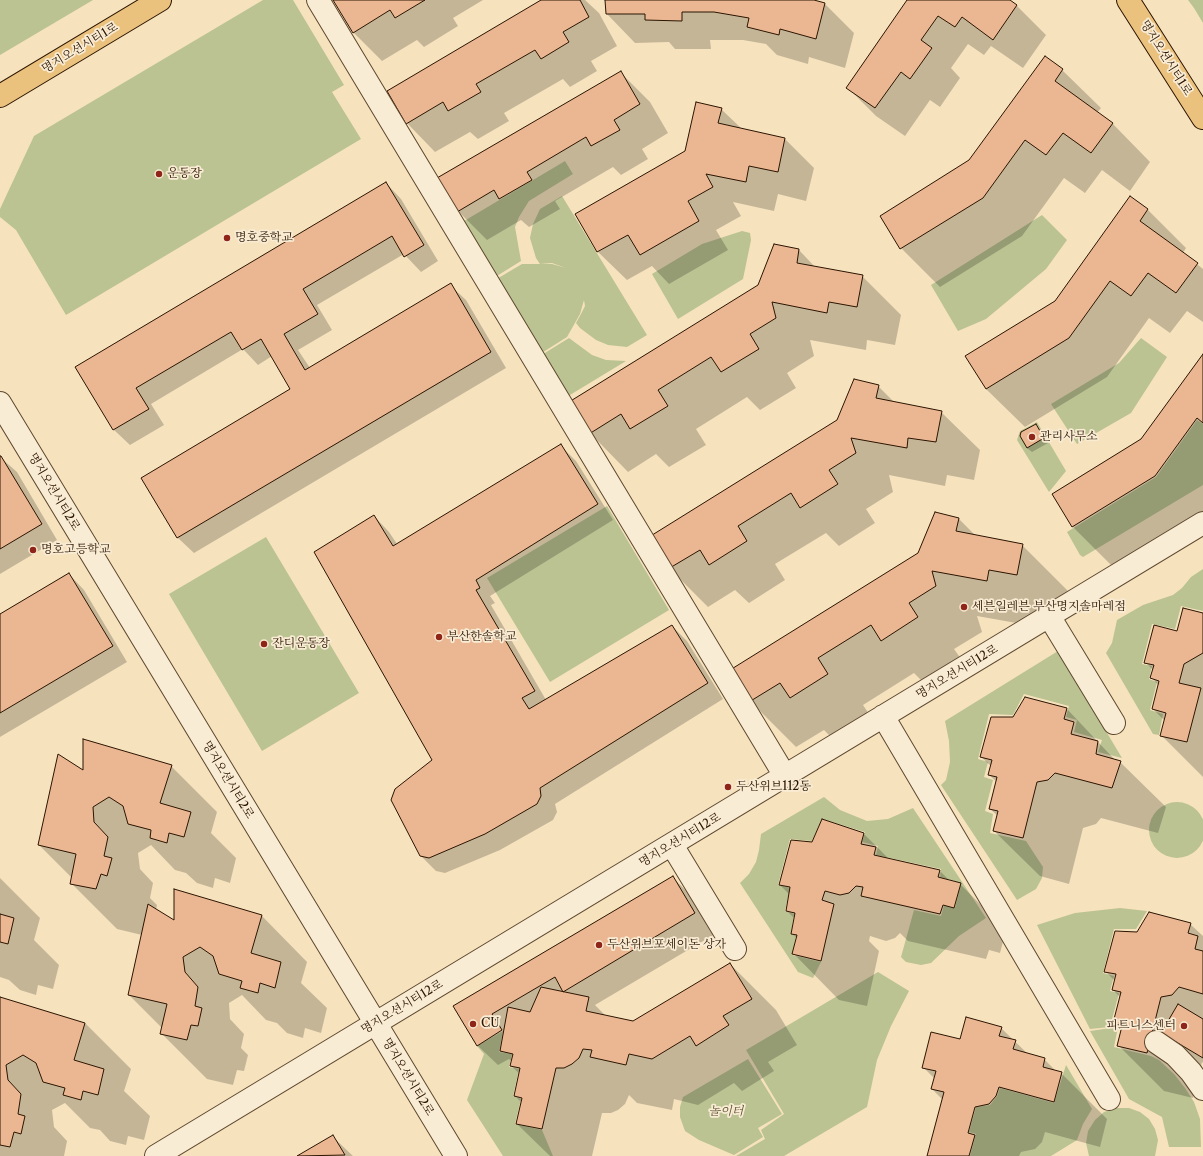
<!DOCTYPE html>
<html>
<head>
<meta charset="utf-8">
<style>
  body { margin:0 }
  canvas { display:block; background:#f6e2bd }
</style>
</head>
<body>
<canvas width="1203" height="1156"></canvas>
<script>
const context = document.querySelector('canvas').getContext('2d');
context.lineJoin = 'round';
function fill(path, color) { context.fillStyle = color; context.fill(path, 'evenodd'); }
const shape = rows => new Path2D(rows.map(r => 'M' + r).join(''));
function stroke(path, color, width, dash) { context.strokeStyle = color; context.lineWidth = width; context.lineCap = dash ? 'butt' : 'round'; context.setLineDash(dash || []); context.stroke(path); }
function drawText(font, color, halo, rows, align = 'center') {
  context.font = font + ' "Libre Caslon Text","Noto Serif KR",serif'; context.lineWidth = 3.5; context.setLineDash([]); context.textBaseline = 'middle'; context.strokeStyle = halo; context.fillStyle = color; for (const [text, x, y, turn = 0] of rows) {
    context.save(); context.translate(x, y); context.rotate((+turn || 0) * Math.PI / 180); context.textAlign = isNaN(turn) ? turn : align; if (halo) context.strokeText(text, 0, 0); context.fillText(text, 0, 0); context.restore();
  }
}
const green = shape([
  [0,0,93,0,0,55],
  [263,0,293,0,344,85,332,92,361,139,66,315,16,230,0,217,0,209,34,136],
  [1188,0,1203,0,1203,23,1194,8],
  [565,161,573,174,529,201,519,217,515,227,521,261,492,279,459,224],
  [562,196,647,335,627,347,608,345,596,340,580,328,576,323,581,314,585,306,584,300,580,314,567,337,540,354,495,280,522,264,552,264,566,268,552,263,540,264,536,258,530,238,533,224,540,209],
  [1042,215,1067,240,1046,269,986,319,958,331,931,285],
  [742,231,750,233,751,240,743,279,678,319,652,274,702,244],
  [569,338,592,355,606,360,626,361,565,398,540,356],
  [1141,338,1167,357,1131,413,1077,444,1051,404,1119,363],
  [1197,420,1203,424,1203,485,1083,557,1080,555,1067,532,1156,477],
  [1037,422,1066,471,1049,492,1017,440,1020,431],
  [607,506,669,610,550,682,487,578],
  [266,537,359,693,262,751,169,594],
  [1203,569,1203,611,1181,606,1175,629,1152,624,1142,664,1152,666,1149,679,1157,682,1150,710,1163,714,1159,735,1153,734,1106,653,1112,643,1117,620,1143,605,1173,595,1182,588,1191,577],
  [1058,651,1122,758,1098,752,1102,740,1074,732,1077,720,1066,717,1069,706,1024,694,1013,715,989,714,978,759,988,762,984,777,993,780,985,811,993,814,990,833,1026,841,1043,867,1042,878,1036,889,1017,900,941,785,946,780,950,762,949,741,945,721],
  [824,797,840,810,867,821,888,819,913,808,986,918,959,936,931,963,921,965,906,962,901,957,914,910,941,916,944,905,955,908,961,883,940,877,941,869,876,855,878,846,862,842,865,832,822,819,812,841,790,839,778,885,790,888,785,911,794,914,791,934,796,936,792,955,821,962,813,978,798,972,740,883,749,874,756,862,759,850,761,834],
  '1149 830a28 28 0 1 1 56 0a28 28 0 1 1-56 0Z',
  [1120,908,1147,911,1136,929,1114,929,1103,973,1114,976,1110,991,1119,993,1110,1027,1090,1029,1037,925,1075,913],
  [878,972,909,991,891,1026,877,1060,867,1107,784,1156,736,1156,765,1139,761,1130,784,1114,746,1050],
  [1118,1027,1114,1047,1151,1056,1159,1060,1174,1074,1185,1088,1194,1102,1200,1119,1201,1147,1169,1147,1162,1117,1129,1099,1090,1031],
  [503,1031,499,1052,512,1054,509,1067,519,1069,513,1096,521,1099,515,1124,542,1130,553,1156,503,1156,467,1100,484,1054,477,1046],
  [748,1059,782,1114,758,1128,763,1137,734,1155,699,1140,685,1131,680,1117,680,1107,683,1097],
  [1066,1065,1092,1109,1083,1124,1077,1140,1051,1156,970,1156,976,1134,969,1132,976,1107,990,1105,997,1096,1000,1088,1054,1103],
  [1116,1108,1129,1108,1140,1112,1149,1119,1155,1129,1158,1140,1155,1156,1089,1156,1086,1143,1088,1131,1095,1120,1104,1112]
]);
const shadow = shape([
  [334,0,483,0,453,18,458,26,424,47,417,40,382,61,353,32],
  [543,0,585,0,599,13,617,46,591,61,597,71,570,87,563,79,504,113,509,121,478,139,470,132,435,152,407,123],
  [606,0,810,0,825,4,854,33,845,68,809,57,808,64,777,55,766,44,743,40,710,40,711,49,675,49,669,42,635,43,607,14],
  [908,0,1008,0,1017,6,1046,35,1023,68,991,46,984,55,968,44,951,68,960,78,940,107,930,100,905,136,876,116,847,87],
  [1062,70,1101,108,1097,113,1112,123,1150,162,1130,191,1102,170,1085,193,1064,178,1022,236,940,287,901,248,970,161],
  [621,73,650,102,668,133,642,149,648,159,621,175,613,167,555,201,560,209,529,227,521,220,487,240,458,211],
  [721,109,742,129,785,139,814,168,806,201,778,194,774,211,733,202,741,216,716,230,728,250,669,284,652,266,627,280,598,252,686,152],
  [386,183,401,199,438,261,421,272,404,254,317,305,332,330,298,350,310,368,450,285,466,300,506,368,194,553,178,538,143,478,292,389,272,356,258,365,243,349,151,404,164,425,130,445,114,430,77,367],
  [1130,198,1148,210,1186,248,1183,253,1203,269,1203,322,1187,311,1170,333,1149,318,1107,377,1025,427,986,389,1055,302],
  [799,250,816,268,862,276,901,315,895,345,867,340,866,350,810,340,814,356,787,373,796,388,760,410,747,397,696,429,706,445,669,467,656,454,628,472,590,433],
  [1203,356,1203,519,1119,573,1073,527,1053,494,1142,440],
  [878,386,895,403,941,412,980,450,974,480,947,475,945,486,889,475,893,492,866,509,875,523,839,546,826,533,775,564,785,580,749,603,735,590,708,607,669,568],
  [1036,425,1048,443,1032,452,1027,448],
  [561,446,576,461,613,520,490,596,495,603,491,605,546,700,672,626,687,641,723,699,555,804,557,812,553,820,500,850,445,873,436,871,421,856,434,760,374,516,389,532,397,544],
  [0,457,17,472,57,540,0,574],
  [959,519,976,536,1022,545,1068,591,1062,621,1033,626,977,616,982,632,954,649,964,663,927,686,914,673,863,705,873,720,837,743,824,730,796,747,750,701],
  [69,574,84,590,127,662,0,737,0,615],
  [1203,614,1203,777,1161,735,1165,721,1153,709,1159,686,1152,678,1153,670,1145,662,1177,632],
  [1067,709,1116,761,1120,762,1166,807,1158,833,1101,818,1096,824,1083,828,1069,884,1040,876,994,831,998,816,990,809,997,782,989,775,991,766,981,757,1014,718],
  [171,766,217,812,211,833,236,858,230,883,215,878,213,888,197,883,186,873,175,870,151,845,138,853,140,869,153,883,150,898,157,905,156,910,175,922,262,916,307,962,301,983,327,1008,321,1033,305,1028,303,1038,287,1033,277,1023,266,1020,242,995,229,1003,230,1019,244,1034,241,1048,248,1055,244,1071,237,1070,233,1085,207,1079,161,1033,162,1028,129,995,142,935,117,929,71,883,72,878,39,845,84,772],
  [863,833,890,860,940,871,950,881,960,884,1006,930,1000,953,989,950,986,959,908,941,900,933,895,938,886,941,870,936,869,941,879,951,867,1006,839,1000,794,954,797,938,792,934,795,919,787,911,790,895,780,885,813,844],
  [0,878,40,918,34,940,59,965,53,989,38,985,36,995,20,990,9,980,0,977],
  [673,878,694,898,715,934,595,1005,607,1017,633,1022,730,964,776,1010,797,1045,768,1062,774,1071,742,1091,734,1083,698,1105,674,1099,672,1110,637,1103,629,1095,625,1104,618,1110,611,1113,602,1113,592,1156,550,1156,517,1124,522,1103,515,1096,520,1074,511,1066,512,1062,509,1059,498,1065,477,1045,455,1007],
  [1190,924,1203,936,1203,1063,1202,1062,1193,1098,1164,1091,1118,1045,1121,1030,1114,1023,1120,997,1113,990,1115,981,1105,971,1138,933],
  [0,998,85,1023,131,1069,124,1091,150,1116,144,1140,128,1136,126,1145,110,1141,100,1130,90,1128,65,1103,52,1110,54,1127,67,1141,64,1156,0,1156],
  [1001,1028,1029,1055,1044,1059,1057,1072,1061,1073,1107,1119,1100,1147,1045,1132,1042,1142,1035,1149,1021,1152,1019,1156,928,1156,943,1100,932,1089,935,1079,923,1067,961,1041],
  [332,1136,353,1156,299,1156]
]);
const building = shape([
  [333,0,425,0,395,18,390,10,353,33,333,0],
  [541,0,580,0,589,17,563,32,569,42,541,59,535,50,476,84,481,92,448,111,443,102,406,124,387,91,541,0],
  [605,0,814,0,825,3,816,39,780,29,779,35,747,27,749,18,714,12,682,12,682,21,645,20,645,14,606,14,605,0],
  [907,0,1010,0,1017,5,993,40,962,17,955,27,938,16,921,40,932,48,910,79,901,72,875,108,846,88,907,0],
  [1045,56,1063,69,1055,81,1113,123,1091,153,1063,133,1046,155,1025,140,983,198,900,249,880,216,969,160,1045,56],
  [621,71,640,104,614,120,620,130,591,146,586,137,527,172,532,180,499,199,494,190,457,212,437,178,621,71],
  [696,102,722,108,718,123,785,138,778,172,749,166,746,182,706,174,713,187,688,201,699,221,640,255,628,235,597,252,575,214,685,151,696,102],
  [386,182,424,245,404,257,392,236,303,289,318,314,284,334,305,370,451,283,491,352,177,538,141,478,290,389,261,339,242,350,231,332,136,388,149,409,113,430,75,367,386,182],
  [1130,196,1148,209,1140,221,1198,263,1176,293,1148,273,1131,296,1110,281,1069,338,986,389,965,356,1055,301,1130,196],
  [774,244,799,249,797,263,863,275,857,307,829,302,827,313,772,302,776,318,750,334,759,349,721,372,711,357,658,390,668,406,630,429,621,414,589,434,569,402,758,285,774,244],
  [1203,354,1203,423,1197,418,1155,476,1072,527,1052,494,1141,439,1203,354],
  [854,379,879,385,876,398,942,411,936,442,908,438,907,448,851,438,856,453,829,470,838,484,800,508,791,493,738,526,747,541,709,565,700,550,668,569,649,537,837,420,854,379],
  [1036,424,1044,438,1027,448,1020,436,1021,432,1036,424],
  [561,444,598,504,476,580,480,588,476,590,535,691,522,698,529,709,672,625,708,683,540,788,541,796,537,804,485,834,429,858,420,856,391,800,395,789,432,760,314,552,374,515,393,546,561,444],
  [0,456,1,456,42,524,0,549,0,456],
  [935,512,959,518,956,531,1023,544,1017,575,989,570,987,581,932,571,936,586,909,603,918,617,881,641,871,625,818,658,828,674,790,698,780,683,749,702,730,670,918,553,935,512],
  [69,573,113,646,0,713,0,614,69,573],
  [1183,608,1203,613,1203,653,1184,664,1179,683,1201,688,1187,742,1160,736,1166,713,1152,709,1159,681,1150,678,1154,665,1144,663,1154,625,1177,631,1183,608],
  [1025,697,1067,708,1064,719,1074,722,1071,734,1098,741,1096,754,1121,761,1112,788,1055,773,1048,780,1037,782,1023,838,993,831,998,811,989,809,997,777,988,775,992,760,980,757,991,717,1013,717,1025,697],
  [83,739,172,765,160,803,191,812,184,837,169,833,167,843,150,838,151,830,128,824,123,806,109,797,93,807,94,822,108,837,104,856,112,858,107,876,101,874,96,889,70,884,76,854,38,845,58,754,83,770,83,739],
  [822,819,864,833,861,844,876,847,874,855,940,870,938,877,961,883,954,908,943,905,940,914,861,896,863,887,856,886,849,893,840,895,825,891,822,900,834,904,821,961,792,954,797,935,791,934,795,913,786,911,790,887,779,885,791,840,812,842,822,819],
  [673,876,695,913,563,992,555,977,492,1014,502,1030,477,1046,453,1006,673,876],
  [174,889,262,915,251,953,281,962,275,988,260,983,258,993,240,988,242,981,219,974,213,956,200,947,183,957,185,972,198,987,195,1006,202,1008,198,1026,191,1025,187,1040,160,1034,167,1004,128,995,148,904,174,920,174,889],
  [1149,912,1191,923,1188,933,1198,936,1195,949,1203,951,1203,994,1179,987,1172,995,1161,997,1147,1053,1117,1046,1122,1026,1113,1023,1121,992,1112,990,1116,974,1104,972,1115,931,1137,932,1149,912],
  [0,914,14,918,8,944,0,942,0,914],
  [730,963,752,999,723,1016,729,1025,696,1046,690,1036,652,1059,629,1054,626,1065,590,1057,592,1050,583,1049,579,1058,572,1064,564,1068,556,1068,542,1129,516,1124,522,1098,514,1096,520,1068,510,1066,513,1054,500,1051,508,1007,530,1012,541,987,589,997,586,1011,633,1021,730,963],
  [0,997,85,1023,74,1060,104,1069,98,1095,83,1091,81,1100,63,1095,65,1088,43,1082,36,1063,23,1055,6,1065,8,1080,21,1094,18,1114,25,1116,21,1134,14,1132,10,1147,0,1145,0,997],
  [1178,1004,1203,1019,1203,1058,1161,1033,1178,1004],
  [966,1017,1002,1027,999,1036,1016,1040,1013,1049,1045,1058,1043,1067,1062,1072,1054,1102,999,1087,996,1096,989,1104,975,1107,968,1133,975,1135,969,1156,927,1156,944,1092,931,1089,936,1071,922,1068,931,1032,960,1039,966,1017],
  [333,1135,345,1155,297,1156,333,1135]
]);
const minor = shape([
  [318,0,785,776],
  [0,403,456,1156],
  [1049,616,1114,723],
  [883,716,1109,1099],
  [672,845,735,949],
  [1156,1042,1175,1055,1191,1072,1203,1089],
  [156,1156,1203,523]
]);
const major = shape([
  [1128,0,1203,118],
  [0,96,160,0]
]);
const markers = [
  [159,174,4,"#8f2418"],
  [227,238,4,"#8f2418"],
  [1032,437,4,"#8f2418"],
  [33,550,4,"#8f2418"],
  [964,607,4,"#8f2418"],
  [439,637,4,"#8f2418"],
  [264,644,4,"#8f2418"],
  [728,787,4,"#8f2418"],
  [599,945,4,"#8f2418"],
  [473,1024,4,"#8f2418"],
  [1184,1026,4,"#8f2418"]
];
const streetNames = [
  ["명지오션시티1로",80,48,-31],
  ["명지오션시티1로",1166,58,58],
  ["명지오션시티2로",54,492,59],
  ["명지오션시티12로",957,672,-31],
  ["명지오션시티2로",228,780,59],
  ["명지오션시티12로",680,840,-31],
  ["명지오션시티12로",402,1007,-31],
  ["명지오션시티2로",408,1077,59]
];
const poiNames = [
  ["운동장",167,174],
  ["명호중학교",235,238],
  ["관리사무소",1040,437],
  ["명호고등학교",41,550],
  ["세븐일레븐 부산명지솔마레점",972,607],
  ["부산한솔학교",447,637],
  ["잔디운동장",272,644],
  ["두산위브112동",736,787],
  ["두산위브포세이돈 상가",607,945],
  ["CU",481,1024],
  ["피트니스센터",1176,1026,"right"]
];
const parkNames = [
  ["놀이터",726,1112]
];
fill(green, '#bbc392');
fill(shadow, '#0003');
fill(building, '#eab792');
stroke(building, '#2b1400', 1);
stroke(minor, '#5e482f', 24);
stroke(major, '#2b1400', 24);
stroke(minor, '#f9ecd4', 22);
stroke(major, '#ebc17e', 22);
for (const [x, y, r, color] of markers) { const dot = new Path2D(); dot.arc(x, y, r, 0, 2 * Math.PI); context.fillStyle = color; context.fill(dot); stroke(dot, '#f9ecd4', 1.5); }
drawText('12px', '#2b1400', '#f9ecd4', streetNames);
drawText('12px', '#2b1400', '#f9ecd4', poiNames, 'left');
drawText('italic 12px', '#5d5133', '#f9ecd4', parkNames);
</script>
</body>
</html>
